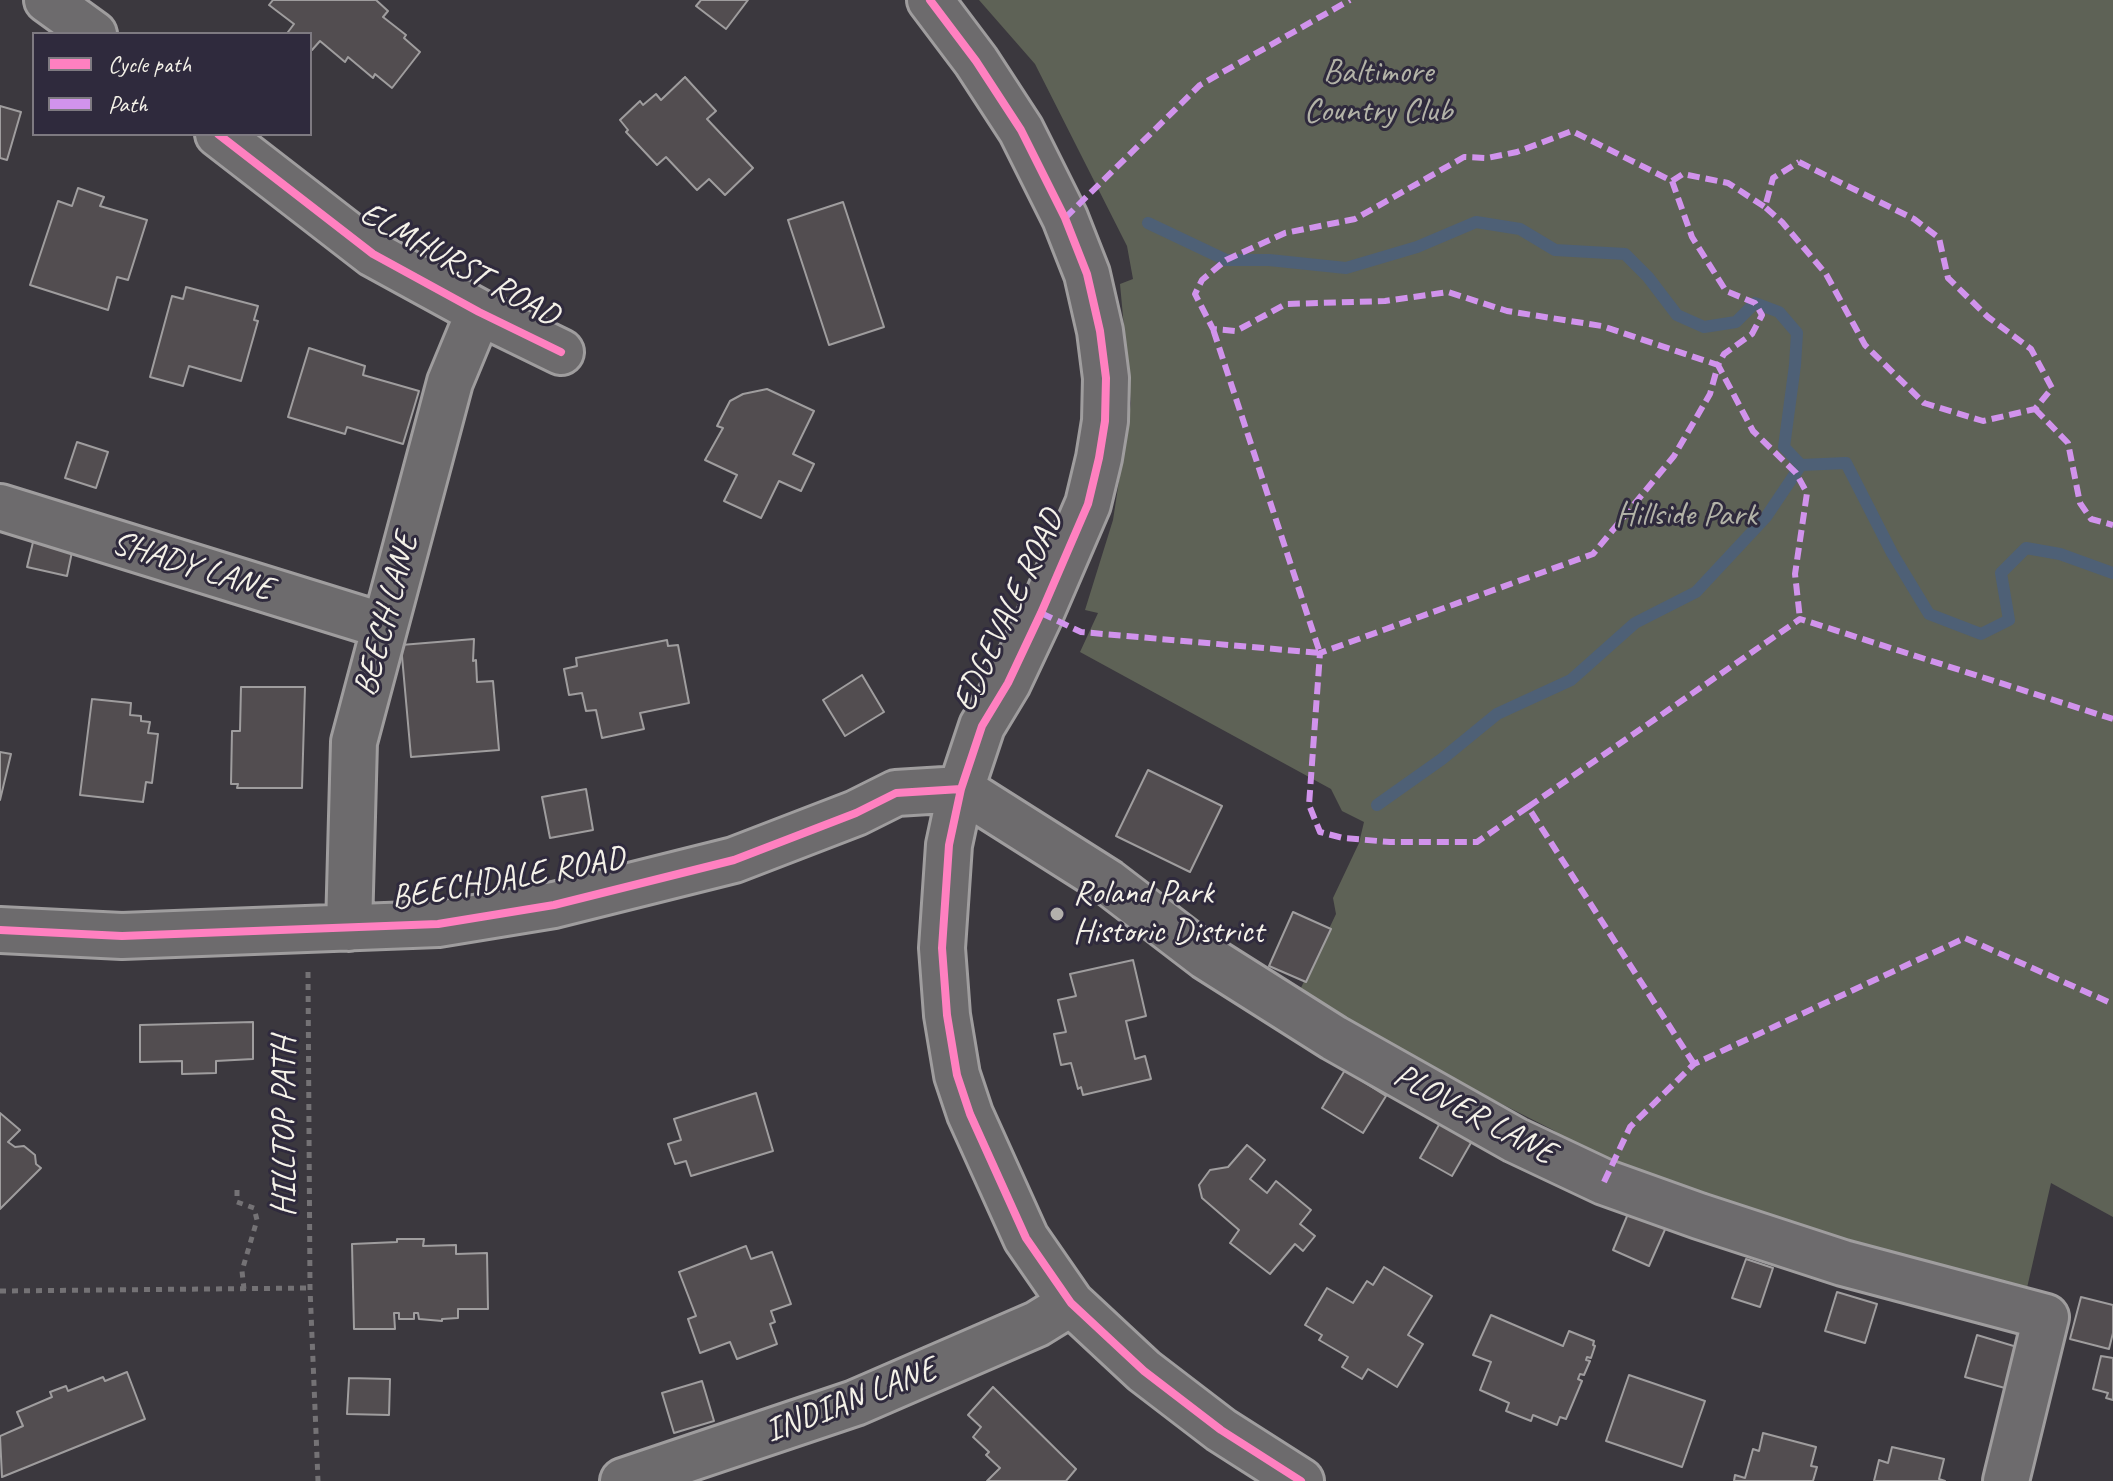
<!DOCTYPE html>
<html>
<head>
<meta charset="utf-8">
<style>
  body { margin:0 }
  #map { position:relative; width:2113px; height:1481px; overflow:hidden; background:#3b383e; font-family:Caveat,sans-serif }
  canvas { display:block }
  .legend { position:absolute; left:32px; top:32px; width:280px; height:104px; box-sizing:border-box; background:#2f2a3d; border:2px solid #7e7a81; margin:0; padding:10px 14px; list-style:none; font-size:24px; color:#f4f1e8 }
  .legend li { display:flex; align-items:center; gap:16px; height:40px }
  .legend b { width:40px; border:2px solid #7e7a81 }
</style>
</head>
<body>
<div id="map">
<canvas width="2113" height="1481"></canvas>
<ul class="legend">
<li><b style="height:10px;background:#ff80c0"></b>Cycle path</li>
<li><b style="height:10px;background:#d193ec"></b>Path</li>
</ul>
</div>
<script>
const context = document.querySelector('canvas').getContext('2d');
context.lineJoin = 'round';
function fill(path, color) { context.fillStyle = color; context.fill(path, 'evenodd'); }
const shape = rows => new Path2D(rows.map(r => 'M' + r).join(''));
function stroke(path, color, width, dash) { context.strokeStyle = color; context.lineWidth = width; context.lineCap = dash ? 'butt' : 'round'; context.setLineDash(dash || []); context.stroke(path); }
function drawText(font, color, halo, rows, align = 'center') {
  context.font = font + ' Caveat,sans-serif'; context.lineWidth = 6; context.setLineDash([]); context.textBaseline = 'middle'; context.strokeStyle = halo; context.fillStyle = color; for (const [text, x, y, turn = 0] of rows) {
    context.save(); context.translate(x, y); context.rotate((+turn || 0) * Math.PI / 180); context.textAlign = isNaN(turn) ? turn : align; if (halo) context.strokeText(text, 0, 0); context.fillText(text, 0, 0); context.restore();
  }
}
const green = shape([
  [979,0,2113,0,2113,1217,2051,1183,2024,1301,1769,1221,1707,1195,1670,1186,1571,1142,1553,1130,1415,1060,1299,992,1336,914,1333,898,1359,843,1364,822,1342,811,1331,789,1080,652,1098,613,1085,610,1113,520,1131,403,1120,284,1133,279,1127,246,1035,64]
]);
const stream = shape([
  [1148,223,1226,260,1269,260,1346,268,1417,247,1476,222,1520,229,1555,250,1625,254,1648,277,1677,315,1704,327,1736,322,1755,303,1779,312,1797,333,1795,365,1784,447,1801,465],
  [1377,805,1442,759,1497,714,1571,680,1635,623,1696,592,1766,517,1801,465,1846,463,1892,553,1929,614,1981,634,2009,620,2001,573,2026,548,2060,554,2113,573]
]);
const building = shape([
  [273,0,376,0,388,11,383,17,406,35,404,38,420,52,392,88,375,74,373,78,348,57,345,62,320,41,312,50,310,48,310,34,291,34,288,32,294,24,269,5,273,0],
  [701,0,748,0,726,29,696,6,701,0],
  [685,77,716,111,707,119,753,168,725,195,709,179,697,190,666,157,657,165,626,132,628,130,620,120,640,101,643,105,656,94,661,100,685,77],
  [0,106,21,112,7,160,0,158,0,106],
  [78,188,104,197,100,206,147,220,128,280,117,277,108,310,30,285,58,201,72,206,78,188],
  [843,202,884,327,829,345,788,220,843,202],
  [186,287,258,306,254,320,258,321,241,381,189,366,183,386,150,377,172,296,183,299,186,287],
  [309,348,365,366,363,375,419,391,403,444,347,427,345,434,288,417,309,348],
  [767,389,814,411,793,454,814,464,801,491,779,481,761,518,724,501,737,475,705,460,723,428,717,426,730,401,743,394,767,389],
  [77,442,108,452,96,488,65,478,77,442],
  [34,538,73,547,67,576,27,567,34,538],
  [474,639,473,661,476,660,477,682,493,681,499,750,411,757,401,645,474,639],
  [667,640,668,646,678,645,689,703,640,713,644,729,602,738,596,710,586,711,582,693,569,695,564,669,577,666,576,658,667,640],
  [862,675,884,712,845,736,823,700,862,675],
  [241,687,305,687,302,788,237,788,238,784,231,784,232,731,240,731,241,687],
  [92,699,131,703,130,715,141,716,141,721,150,722,148,733,158,734,152,783,146,782,143,802,80,795,92,699],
  [0,752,11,754,0,800,0,752],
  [1148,770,1222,806,1190,872,1116,836,1148,770],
  [586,789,593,830,550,838,542,797,586,789],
  [1293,912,1331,929,1306,982,1269,966,1293,912],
  [1133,960,1146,1016,1126,1021,1135,1059,1145,1056,1151,1079,1083,1095,1081,1087,1078,1089,1071,1063,1061,1065,1054,1034,1066,1032,1058,1000,1076,996,1070,974,1133,960],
  [253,1022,253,1059,216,1061,216,1073,182,1074,182,1061,140,1062,140,1025,253,1022],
  [1345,1070,1386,1096,1363,1133,1322,1108,1345,1070],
  [756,1093,773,1151,691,1176,686,1161,675,1164,668,1144,681,1140,674,1119,756,1093],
  [0,1113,20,1130,8,1142,15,1147,24,1146,35,1155,36,1164,41,1168,0,1209,0,1113],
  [1440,1123,1472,1141,1452,1176,1420,1158,1440,1123],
  [1247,1145,1265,1160,1250,1179,1267,1193,1276,1181,1311,1210,1300,1224,1315,1236,1303,1251,1295,1244,1270,1274,1230,1243,1239,1230,1202,1198,1199,1185,1210,1170,1228,1167,1247,1145],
  [1630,1209,1667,1225,1649,1266,1613,1250,1630,1209],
  [397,1239,424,1239,423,1246,456,1245,456,1254,487,1253,488,1309,458,1309,458,1318,442,1319,442,1321,419,1319,418,1313,414,1313,414,1319,399,1319,399,1313,394,1313,395,1329,354,1329,352,1244,397,1242,397,1239],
  [746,1246,751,1259,772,1252,791,1304,771,1311,775,1322,770,1324,777,1344,737,1359,730,1342,700,1353,688,1319,696,1316,679,1272,746,1246],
  [1746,1259,1773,1268,1760,1307,1732,1298,1746,1259],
  [1384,1267,1432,1296,1408,1335,1423,1344,1397,1387,1368,1369,1362,1379,1342,1367,1348,1357,1319,1340,1322,1335,1305,1325,1327,1288,1353,1303,1367,1281,1373,1285,1384,1267],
  [1837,1292,1877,1304,1865,1343,1825,1331,1837,1292],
  [2081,1297,2113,1305,2113,1333,2109,1349,2070,1339,2081,1297],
  [1491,1315,1563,1346,1569,1331,1594,1341,1593,1345,1595,1346,1591,1358,1587,1357,1586,1360,1590,1361,1584,1375,1580,1374,1578,1379,1582,1381,1566,1419,1560,1417,1557,1425,1533,1415,1531,1421,1506,1411,1509,1403,1480,1390,1491,1362,1473,1355,1491,1315],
  [1977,1335,2017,1347,2005,1388,1965,1377,1977,1335],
  [2101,1356,2113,1358,2113,1400,2106,1398,2108,1393,2093,1389,2101,1356],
  [127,1372,145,1419,2,1477,0,1436,23,1426,17,1412,52,1397,50,1392,66,1386,68,1391,103,1377,105,1381,127,1372],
  [1629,1375,1705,1401,1682,1467,1606,1441,1629,1375],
  [349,1378,390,1379,389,1415,347,1414,349,1378],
  [702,1381,714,1421,674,1433,662,1393,702,1381],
  [993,1387,1076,1469,1066,1481,987,1481,1000,1468,986,1455,989,1452,973,1437,981,1427,968,1415,993,1387],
  [1763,1433,1816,1447,1811,1466,1817,1467,1813,1481,1734,1481,1735,1475,1745,1478,1753,1449,1759,1451,1763,1433],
  [1892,1447,1944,1459,1939,1479,1945,1481,1874,1481,1879,1460,1888,1463,1892,1447]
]);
const path = shape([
  [308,972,310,1288,318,1481],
  [237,1190,237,1202,254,1208,257,1220,242,1271,244,1289],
  [0,1291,310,1288]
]);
const minor = shape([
  [47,0,94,34],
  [930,0,976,61,1021,130,1065,218,1087,274,1100,331,1106,378,1105,421,1099,458,1088,504,1041,613,1008,683,982,726,961,789,949,845,942,948,947,1015,957,1075,970,1114,1026,1238,1071,1303,1144,1371,1221,1430,1301,1481],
  [218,134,373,254,479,312,561,352],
  [0,507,384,626],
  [349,928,354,742,450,382,479,312],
  [0,930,122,936,438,924,554,905,734,860,856,813,896,793,961,789,1108,882,1206,957,1334,1038,1515,1140,1604,1182,1699,1216,1843,1263,2046,1317,2006,1481],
  [623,1481,855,1403,1037,1324,1071,1303]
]);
const quiet = shape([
  [1799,162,1914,219,1939,238,1948,278,1988,317,2031,349,2052,388,2035,409,1983,421,1924,403,1865,345,1826,274,1782,222,1765,207,1773,178,1799,162],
  [1672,181,1692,237,1726,291,1755,303,1762,315,1752,334,1724,354,1718,365,1753,431,1796,473,1807,493,1795,574,1800,619],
  [1065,218,1200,85,1350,0],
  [2035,409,2068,443,2080,503,2091,519,2113,525],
  [1041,613,1081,632,1320,653,1213,329],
  [1528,807,1477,842,1390,842,1343,838,1320,832,1309,805,1320,653,1593,554,1674,456,1710,394,1718,365,1602,326,1507,311,1448,292,1385,301,1286,304,1236,331,1213,329,1195,294,1202,280,1226,260,1285,233,1355,219,1464,157,1487,158,1517,152,1572,131,1672,181,1683,174,1728,183,1765,207],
  [1694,1064,1528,807,1800,619,2113,719],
  [1604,1182,1630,1127,1694,1064,1965,938,2113,1004]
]);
const cycleway = shape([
  [930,0,976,61,1021,130,1065,218,1087,274,1100,331,1106,378,1105,421,1099,458,1088,504,1041,613,1008,683,982,726,961,789,949,845,942,948,947,1015,957,1075,970,1114,1026,1238,1071,1303,1144,1371,1221,1430,1301,1481],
  [218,134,373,254,479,312,561,352],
  [0,930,122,936,438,924,554,905,734,860,856,813,896,793,961,789]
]);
const markers = [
  [1057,914,8,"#b3b0ac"]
];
const parkNames = [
  ["Baltimore",1378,73],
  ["Country Club",1378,112],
  ["Hillside Park",1686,516]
];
const streetNames = [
  ["ELMHURST ROAD",459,265,29],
  ["SHADY LANE",192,567,17],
  ["EDGEVALE ROAD",1009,611,-65],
  ["BEECH LANE",387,615,-75],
  ["BEECHDALE ROAD",508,879,-10],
  ["PLOVER LANE",1474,1115,28],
  ["HILLTOP PATH",285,1127,-90],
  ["INDIAN LANE",851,1401,-21]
];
const poiNames = [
  ["Roland Park",1073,894],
  ["Historic District",1073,933]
];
fill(green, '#5e6256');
stroke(stream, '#4e6076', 12);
fill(building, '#524d50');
stroke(building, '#9f9d9e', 2);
stroke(minor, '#9f9d9e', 50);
stroke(path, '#747275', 5, [6, 6]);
stroke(minor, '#6d6b6d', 44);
stroke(quiet, '#d193ec', 6, [12, 6]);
stroke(cycleway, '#ff80c0', 8);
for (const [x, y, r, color] of markers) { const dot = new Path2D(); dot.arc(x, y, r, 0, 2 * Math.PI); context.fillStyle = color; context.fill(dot); stroke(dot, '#2f2a3d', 3); }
drawText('34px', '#b3b3a8', '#2f2a3d', parkNames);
drawText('34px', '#f4f1e8', '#2f2a3d', streetNames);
drawText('34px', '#f4f1e8', '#2f2a3d', poiNames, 'left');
</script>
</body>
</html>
